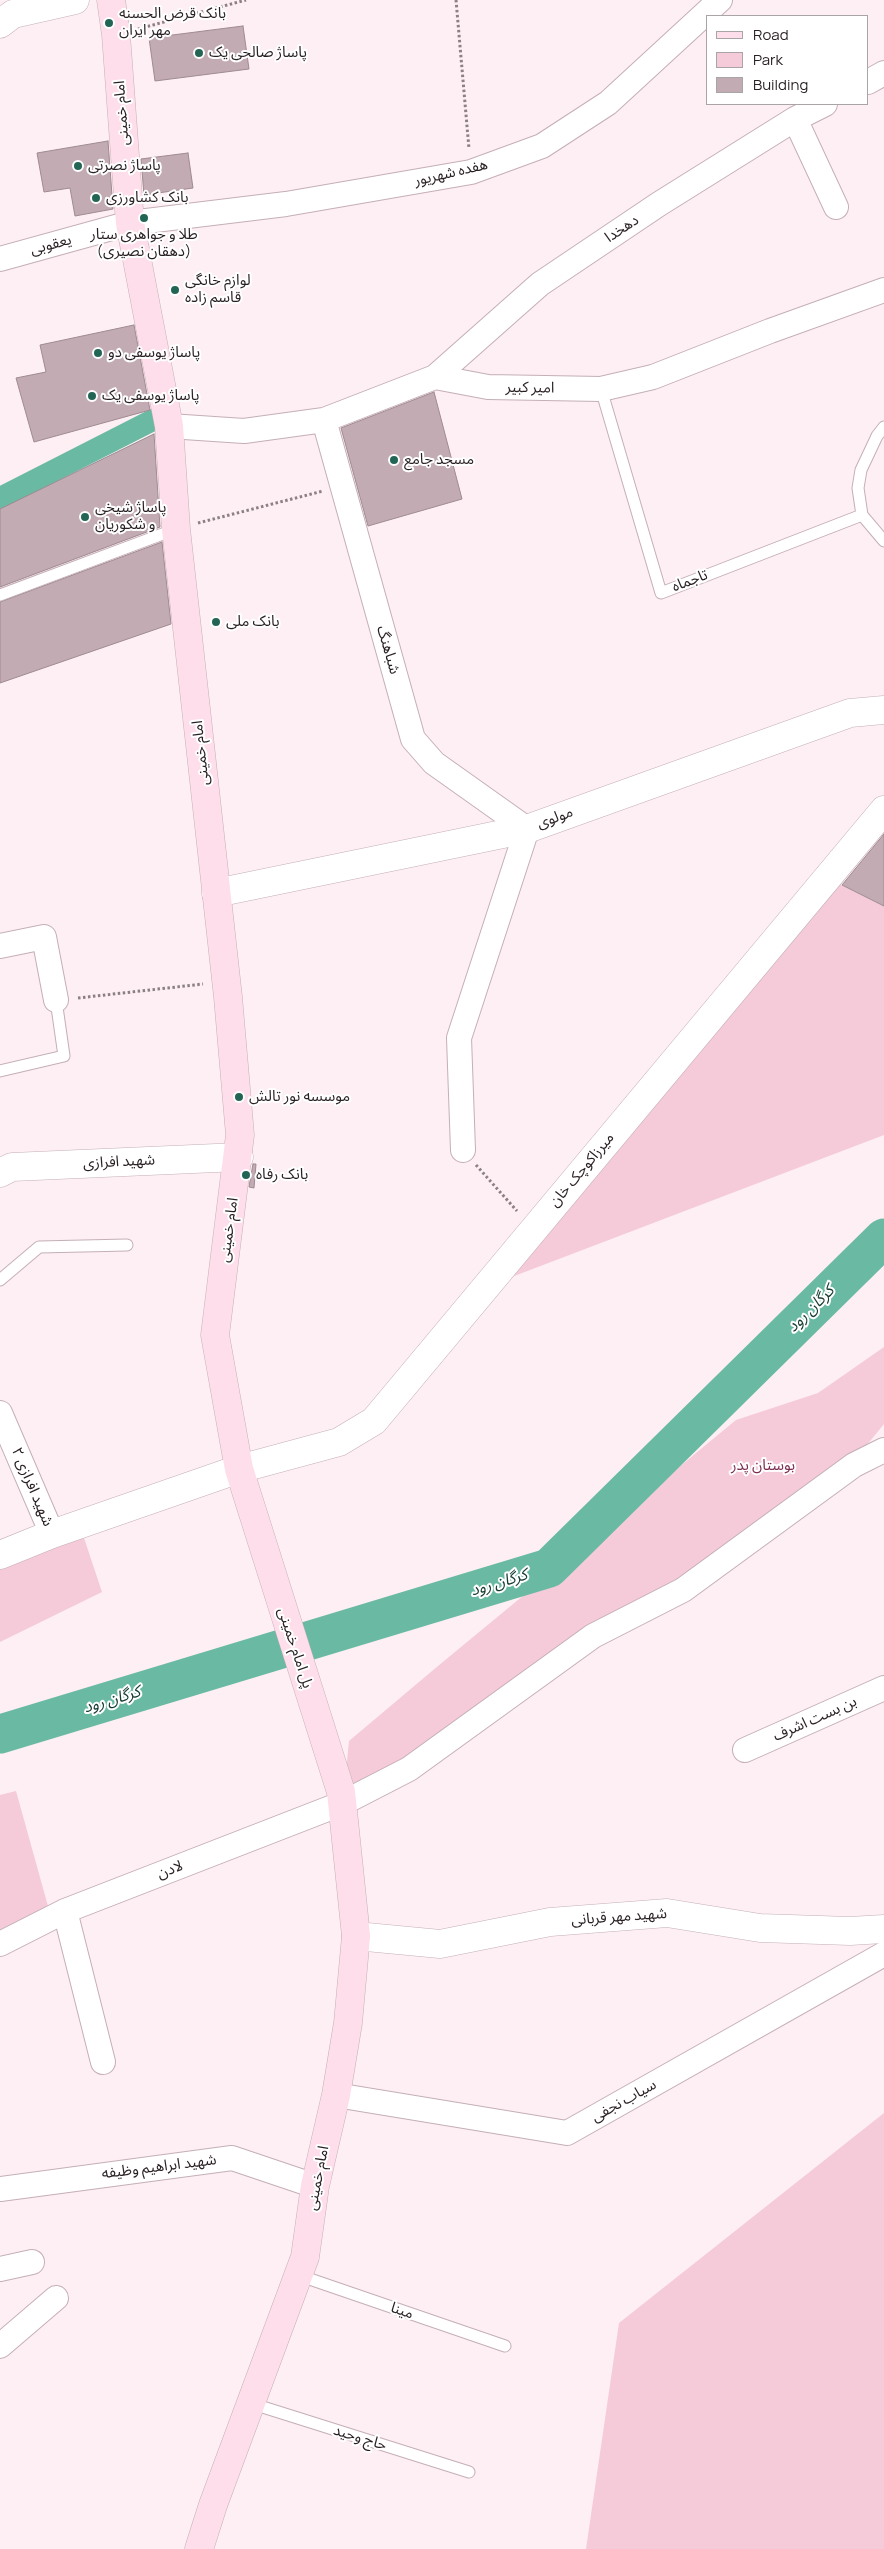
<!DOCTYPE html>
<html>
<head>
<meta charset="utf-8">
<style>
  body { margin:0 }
  #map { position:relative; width:884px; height:2549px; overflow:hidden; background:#fdeff3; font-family:Manrope,sans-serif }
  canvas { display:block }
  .legend { position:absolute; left:706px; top:15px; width:162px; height:90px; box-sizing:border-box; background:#fff; border:1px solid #a9a5a7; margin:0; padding:6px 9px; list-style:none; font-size:15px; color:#281f22 }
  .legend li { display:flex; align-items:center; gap:10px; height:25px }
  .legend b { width:25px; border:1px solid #a9a5a7 }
</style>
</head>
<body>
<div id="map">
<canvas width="884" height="2549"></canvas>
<ul class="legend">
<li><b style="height:6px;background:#fedeeb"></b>Road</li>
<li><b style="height:14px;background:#f5cad9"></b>Park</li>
<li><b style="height:14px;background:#c2abb3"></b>Building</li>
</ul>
</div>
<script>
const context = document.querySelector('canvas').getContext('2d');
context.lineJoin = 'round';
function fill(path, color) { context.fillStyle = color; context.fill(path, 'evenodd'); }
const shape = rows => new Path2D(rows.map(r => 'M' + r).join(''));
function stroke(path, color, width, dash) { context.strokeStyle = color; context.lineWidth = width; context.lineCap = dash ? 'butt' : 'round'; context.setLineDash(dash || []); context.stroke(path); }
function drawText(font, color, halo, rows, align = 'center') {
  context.font = font + ' Manrope,"Noto Sans Arabic",sans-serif'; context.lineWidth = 4; context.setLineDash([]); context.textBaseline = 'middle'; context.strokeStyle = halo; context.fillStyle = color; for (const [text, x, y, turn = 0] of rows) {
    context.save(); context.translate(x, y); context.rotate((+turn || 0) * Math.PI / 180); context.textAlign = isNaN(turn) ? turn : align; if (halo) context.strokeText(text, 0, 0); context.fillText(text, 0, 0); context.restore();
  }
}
const green = shape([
  [827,878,884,906,884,1135,488,1286],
  [884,1347,884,1424,853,1462,683,1590,343,1803,349,1741,438,1666,736,1420,818,1393],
  [81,1529,102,1592,0,1642,0,1556],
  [16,1791,51,1917,0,1944,0,1795],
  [884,2113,884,2549,586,2549,619,2323]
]);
const canal = shape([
  [0,498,153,420]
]);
const river = shape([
  [0,1734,549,1568,884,1238]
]);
const building = shape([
  [243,26,249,69,155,81,149,38,243,26],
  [108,141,113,209,75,216,70,188,44,192,37,153,108,141],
  [188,153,193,188,144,195,141,159,188,153],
  [134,325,150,410,34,442,16,378,46,372,40,345,134,325],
  [434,392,462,499,368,526,341,428,434,392],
  [154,434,160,527,0,587,0,509,154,434],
  [162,542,171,624,0,683,0,602,162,542],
  [884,834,884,906,842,885,884,834],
  [253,1164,256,1164,254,1188,249,1187,253,1164]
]);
const path = shape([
  [456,0,469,149],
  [138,29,246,0],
  [198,523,323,491],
  [78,998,203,984],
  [476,1165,517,1211]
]);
const service = shape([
  [601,389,661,593,862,515],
  [884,427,877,436,861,470,858,488,862,515,884,541],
  [0,595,176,529],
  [0,1071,64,1056,56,1000],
  [0,1280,39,1247,127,1245],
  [298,2275,505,2346],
  [250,2403,469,2472]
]);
const minor = shape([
  [868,82,884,73],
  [795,119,836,207],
  [0,259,130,223,286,204,471,172,542,146,608,103,720,0],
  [435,377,540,284,659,204,795,119,825,104],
  [324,420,413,739,434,763,527,829,459,1038,463,1150],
  [169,426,244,431,324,420,435,377,488,387,601,389,653,377,770,331,884,290],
  [0,946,44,937,56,1000],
  [0,1413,52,1534],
  [745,1750,884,1688],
  [65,1911,103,2062],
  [0,1944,65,1911,343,1803,409,1769,593,1636,683,1590,854,1465,884,1450],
  [336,2095,567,2133,884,1954],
  [0,2189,232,2158,315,2186],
  [0,2269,32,2262],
  [0,2346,56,2298]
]);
const tertiary = shape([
  [0,24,13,14,75,0],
  [216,893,527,829,850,713,884,710],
  [0,1173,12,1167,239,1157],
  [0,1555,52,1534,239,1469,339,1442,374,1421,884,810],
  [356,1936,440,1944,550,1922,667,1913,760,1928,850,1931,884,1929]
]);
const secondary = shape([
  [111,0,116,35,130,223,169,426,176,529,228,997,240,1135,215,1335,239,1469,341,1792,356,1936,348,2023,336,2095,315,2186,305,2257,213,2505,199,2549]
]);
const markers = [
  [109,23,5,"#236554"],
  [199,53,5,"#236554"],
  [78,166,5,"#236554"],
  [96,198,5,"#236554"],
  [144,218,5,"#236554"],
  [175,290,5,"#236554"],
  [98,353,5,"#236554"],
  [92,396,5,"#236554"],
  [394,460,5,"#236554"],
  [85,517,5,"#236554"],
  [216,622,5,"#236554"],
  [239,1097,5,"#236554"],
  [246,1175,5,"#236554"]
];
const poiNames = [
  ["بانک قرض الحسنه",119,14],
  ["مهر ایران",119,31],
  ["پاساژ صالحی یک",209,53],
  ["پاساژ نصرتی",88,166],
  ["بانک کشاورزی",106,198],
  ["طلا و جواهری ستار",144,235,"center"],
  ["(دهقان نصیری)",144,252,"center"],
  ["لوازم خانگی",185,281],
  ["قاسم زاده",185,298],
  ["پاساژ یوسفی دو",108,353],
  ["پاساژ یوسفی یک",102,396],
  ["مسجد جامع",404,460],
  ["پاساژ شیخی",95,508],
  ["و شکوریان",95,525],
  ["بانک ملی",226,622],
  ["موسسه نور تالش",249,1097],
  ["بانک رفاه",256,1175]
];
const streetNames = [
  ["امام خمینی",122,113,-94],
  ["هفده شهریور",451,173,-13],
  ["دهخدا",622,229,-34],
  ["یعقوبی",51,245,-15],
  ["امیر کبیر",530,388,1],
  ["تاجماه",690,581,-21],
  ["شباهنگ",388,650,74],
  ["امام خمینی",201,753,-96],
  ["مولوی",555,818,-20],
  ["شهید افرازی",119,1162,-3],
  ["میرزاکوچک خان",582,1170,-50],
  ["امام خمینی",229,1230,-82],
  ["شهید افرازی ۲",32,1487,67],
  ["پل امام خمینی",295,1648,72],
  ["بن بست اشرف",815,1719,-24],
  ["لادن",170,1870,-21],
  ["شهید مهر قربانی",619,1917,-4],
  ["سیاب نجفی",624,2101,-29],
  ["شهید ابراهیم وظیفه",159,2167,-7],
  ["امام خمینی",318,2178,-79],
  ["مینا",402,2311,19],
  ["حاج وحید",360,2438,17]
];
const parkNames = [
  ["بوستان پدر",763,1466]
];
const waterNames = [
  ["کرگان رود",811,1309,-45],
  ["کرگان رود",499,1583,-17],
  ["کرگان رود",112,1700,-17]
];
fill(green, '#f5cad9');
stroke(canal, '#6abaa3', 22);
stroke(river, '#6abaa3', 39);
fill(building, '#c2abb3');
stroke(building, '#9f8a91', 1);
stroke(service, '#c5afb6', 13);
stroke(minor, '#c5afb6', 26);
stroke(tertiary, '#c5afb6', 29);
stroke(secondary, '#c5afb6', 29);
stroke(path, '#8c8084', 3, [2.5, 2.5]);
stroke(service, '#fff', 11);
stroke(minor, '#fff', 24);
stroke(tertiary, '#fff', 28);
stroke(secondary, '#fedeeb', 28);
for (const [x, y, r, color] of markers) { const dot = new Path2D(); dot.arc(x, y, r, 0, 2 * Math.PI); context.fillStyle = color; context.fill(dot); stroke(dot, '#fff', 2); }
drawText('15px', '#281f22', '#fff', poiNames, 'left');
drawText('15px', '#281f22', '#fff', streetNames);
drawText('15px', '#7d2e51', '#fff', parkNames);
drawText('italic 16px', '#153a30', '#fff', waterNames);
</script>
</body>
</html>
